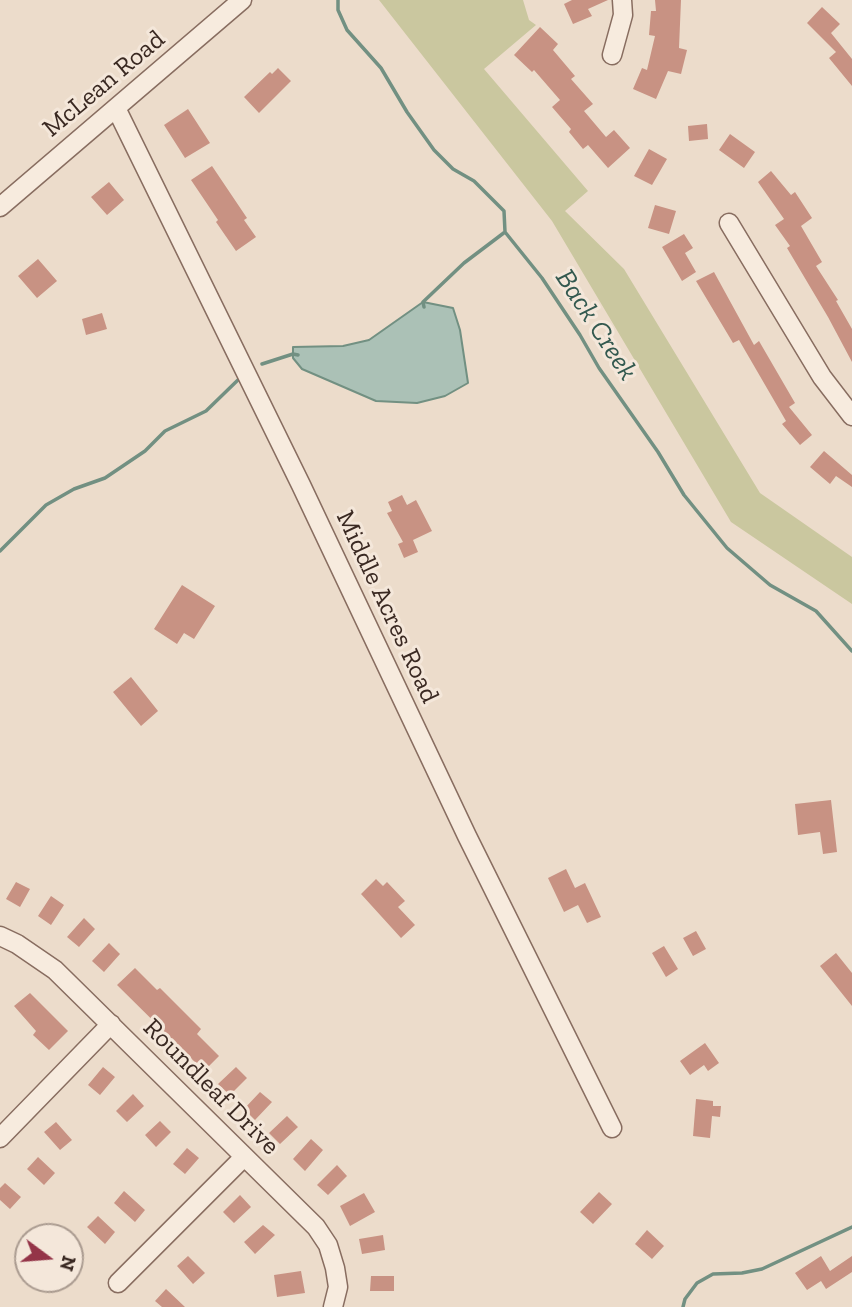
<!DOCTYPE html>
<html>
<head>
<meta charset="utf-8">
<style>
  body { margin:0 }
  #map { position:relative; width:852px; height:1307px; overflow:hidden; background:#ecdccb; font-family:"Zilla Slab",serif }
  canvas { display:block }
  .north { position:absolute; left:14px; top:1223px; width:70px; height:70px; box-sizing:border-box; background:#f4e7da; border:2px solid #aa9b90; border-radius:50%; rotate:106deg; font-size:19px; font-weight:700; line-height:28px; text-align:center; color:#3a2922 }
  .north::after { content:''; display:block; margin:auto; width:24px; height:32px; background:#943448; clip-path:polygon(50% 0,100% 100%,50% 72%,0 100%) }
</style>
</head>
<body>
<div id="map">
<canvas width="852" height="1307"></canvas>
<div class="north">N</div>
</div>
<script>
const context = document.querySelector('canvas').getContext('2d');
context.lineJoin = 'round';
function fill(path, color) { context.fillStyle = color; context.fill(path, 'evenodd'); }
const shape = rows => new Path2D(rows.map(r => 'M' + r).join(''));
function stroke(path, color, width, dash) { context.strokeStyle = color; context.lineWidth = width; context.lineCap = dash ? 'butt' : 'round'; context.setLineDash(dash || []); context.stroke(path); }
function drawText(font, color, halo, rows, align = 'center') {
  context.font = font + ' "Zilla Slab",serif'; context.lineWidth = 6; context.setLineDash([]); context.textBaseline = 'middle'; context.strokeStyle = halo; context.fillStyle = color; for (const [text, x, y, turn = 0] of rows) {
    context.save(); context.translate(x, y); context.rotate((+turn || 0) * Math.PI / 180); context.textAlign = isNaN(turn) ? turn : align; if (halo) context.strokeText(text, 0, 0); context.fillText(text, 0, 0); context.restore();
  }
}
const green = shape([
  [379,0,523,0,529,20,536,25,484,69,588,191,565,211,624,269,760,493,852,557,852,604,731,522,552,221]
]);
const water = shape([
  [423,302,453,308,460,330,468,383,445,396,417,403,376,401,302,369,293,358,293,347,343,346,369,340,423,302]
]);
const stream = shape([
  [338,0,338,10,347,30,381,68,407,112,434,150,453,169,474,181,504,211,505,232,542,278,580,335,599,368,658,452,684,495,727,548,770,585,816,611,852,651],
  [424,307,423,302,464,263,505,232],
  [262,364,293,354,298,355],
  [0,551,46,505,74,489,105,478,145,451,165,431,206,411,240,378],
  [683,1307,685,1299,697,1283,713,1274,742,1273,762,1269,852,1227]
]);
const building = shape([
  [572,0,608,0,588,9,592,16,573,24,564,4],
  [655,0,681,0,679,48,687,50,681,74,668,71,656,99,633,89,642,68,647,70,655,36,649,35,651,11,656,11],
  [822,7,840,24,831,33,852,59,852,86,829,58,836,52,807,23],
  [540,27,558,44,553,50,575,76,571,79,593,104,584,111,606,137,614,130,630,148,608,168,588,145,583,149,569,132,571,129,552,107,560,100,534,70,532,72,514,55],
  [278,68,291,81,259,113,244,97,270,72,272,74],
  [188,109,210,143,185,158,164,125],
  [707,124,708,139,689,141,688,126],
  [730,134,755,152,744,168,719,150],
  [649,149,667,159,652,185,634,176],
  [212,166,247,218,244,220,256,237,236,251,216,222,218,220,191,180],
  [771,171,791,195,795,192,812,218,801,226,822,262,816,266,838,300,836,301,852,329,852,362,828,317,787,248,790,246,775,225,784,219,758,182],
  [109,182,124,200,107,215,91,197],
  [655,205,676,211,669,234,648,228],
  [684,234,693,248,685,253,696,272,682,281,662,247],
  [38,259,57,281,37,298,18,276],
  [714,272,754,345,759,341,795,403,789,407,812,435,800,445,782,424,786,421,739,340,733,343,696,281],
  [102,313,107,329,86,335,82,319],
  [824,451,852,475,852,487,836,476,830,484,810,467],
  [402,495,407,505,416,500,432,531,413,540,418,552,404,558,398,544,403,542,387,513,392,511,388,502],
  [182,585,215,606,194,639,184,633,177,644,154,629],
  [131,677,158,711,141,726,113,692],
  [831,800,837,852,823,854,820,832,798,835,795,804],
  [566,869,575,888,585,883,601,917,587,923,578,905,564,912,548,878],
  [376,879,383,886,387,882,405,901,398,907,415,925,401,938,361,894],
  [16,882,30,889,20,907,6,899],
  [51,896,64,905,51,925,38,916],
  [84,918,95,929,79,947,67,937],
  [696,931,706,949,693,956,683,938],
  [109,943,120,954,104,972,92,961],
  [664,946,678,969,666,977,652,953],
  [836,953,852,973,852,1006,820,966],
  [135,968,157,990,160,988,201,1029,197,1034,219,1056,204,1071,117,985],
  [30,993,68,1031,49,1050,33,1035,36,1031,14,1006],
  [705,1043,719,1063,708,1071,704,1065,690,1075,680,1061],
  [103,1067,115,1077,100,1095,88,1085],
  [236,1067,247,1078,230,1095,218,1084],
  [260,1092,272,1102,255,1120,244,1109],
  [133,1094,144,1106,127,1122,116,1111],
  [696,1099,713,1101,713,1106,721,1106,720,1117,712,1116,710,1138,693,1136],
  [287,1116,298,1127,280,1144,269,1133],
  [160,1121,171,1132,156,1147,145,1135],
  [56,1122,72,1140,60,1150,44,1132],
  [311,1139,323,1150,305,1171,293,1159],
  [187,1148,199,1158,185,1174,173,1164],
  [38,1157,55,1173,44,1185,27,1169],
  [337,1165,347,1176,328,1195,317,1185],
  [5,1183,21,1197,10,1209,0,1200,0,1188],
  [124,1191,145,1210,135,1222,114,1203],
  [599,1192,612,1204,593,1224,580,1212],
  [364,1193,375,1212,350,1226,340,1206],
  [240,1195,251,1207,234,1223,223,1212],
  [98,1216,115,1232,105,1244,87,1227],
  [263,1225,275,1235,255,1254,244,1242],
  [647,1230,664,1246,652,1259,635,1244],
  [383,1235,385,1250,362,1254,359,1239],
  [188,1256,205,1273,193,1284,177,1266],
  [821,1256,830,1271,852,1256,852,1272,826,1289,821,1281,807,1290,795,1273],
  [301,1271,305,1293,277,1297,274,1275],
  [371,1276,394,1276,394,1291,370,1291],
  [166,1289,185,1307,162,1307,155,1301]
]);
const minor = shape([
  [612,55,623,15,622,0],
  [116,108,301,485,467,836,612,1128],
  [0,207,242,0],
  [729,223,822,377,852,416],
  [0,936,17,944,55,970,316,1227,328,1245,335,1268,338,1287,333,1307],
  [0,1138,111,1024],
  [118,1283,244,1157]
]);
const streetNames = [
  ["McLean Road",104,84,-40],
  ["Middle Acres Road",387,607,65],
  ["Roundleaf Drive",211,1087,45]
];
const waterNames = [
  ["Back Creek",596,325,57]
];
fill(green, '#cac79f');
fill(water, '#abc1b6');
stroke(water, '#729082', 2);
stroke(stream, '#729082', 3.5);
fill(building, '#c89283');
stroke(minor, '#886d60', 21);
stroke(minor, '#f7ebde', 18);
drawText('26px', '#3a2922', '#f4e7da', streetNames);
drawText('italic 28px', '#33594f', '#f4e7da', waterNames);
</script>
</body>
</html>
